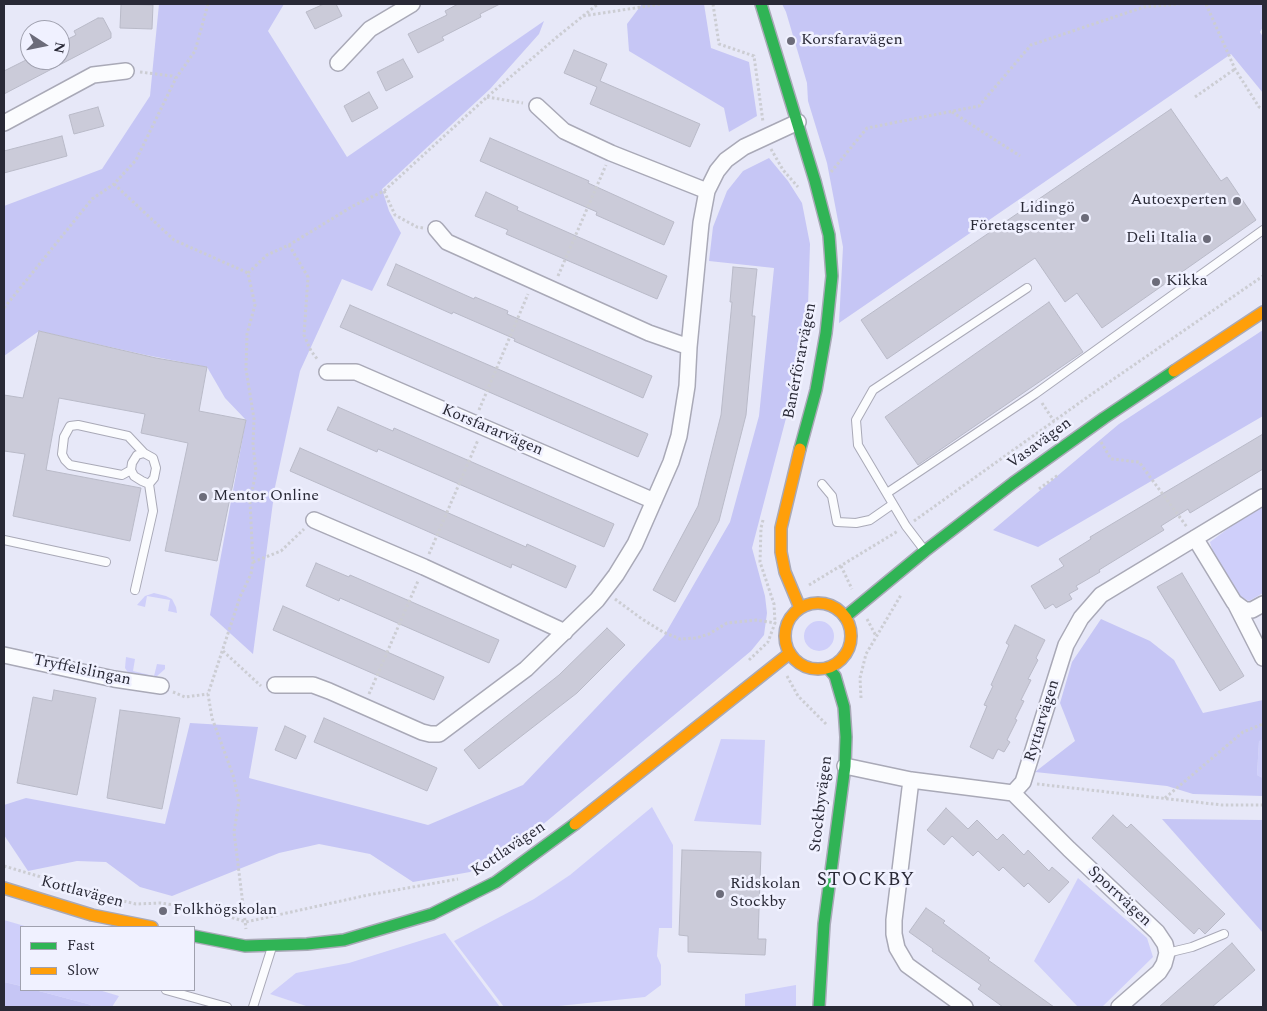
<!DOCTYPE html>
<html>
<head>
<meta charset="utf-8">
<style>
  body { margin:0 }
  #map { position:relative; width:1267px; height:1011px; overflow:hidden; background:#e7e8f8; font-family:Spectral,serif }
  canvas { display:block }
  .frame { position:absolute; inset:0; border:5px solid #292936; pointer-events:none }
  .legend { position:absolute; left:20px; top:926px; width:175px; height:65px; box-sizing:border-box; background:#f0f1ff; border:1px solid #a0a1af; margin:0; padding:6px 9px; list-style:none; font-size:15px; color:#292936 }
  .legend li { display:flex; align-items:center; gap:10px; height:25px }
  .legend b { width:25px; border:1px solid #a0a1af }
  .north { position:absolute; left:20px; top:20px; width:50px; height:50px; box-sizing:border-box; background:#f0f1ff; border:1px solid #a0a1af; border-radius:50%; rotate:101deg; font-size:14px; font-weight:700; line-height:20px; text-align:center; color:#292936 }
  .north::after { content:''; display:block; margin:auto; width:18px; height:22px; background:#6c6c7a; clip-path:polygon(50% 0,100% 100%,50% 72%,0 100%) }
</style>
</head>
<body>
<div id="map">
<canvas width="1267" height="1011"></canvas>
<div class="frame"></div>
<ul class="legend">
<li><b style="height:6px;background:#30b455"></b>Fast</li>
<li><b style="height:6px;background:#ff9f0a"></b>Slow</li>
</ul>
<div class="north">N</div>
</div>
<script>
const context = document.querySelector('canvas').getContext('2d');
context.lineJoin = 'round';
function fill(path, color) { context.fillStyle = color; context.fill(path, 'evenodd'); }
const shape = rows => new Path2D(rows.map(r => 'M' + r).join(''));
function stroke(path, color, width, dash) { context.strokeStyle = color; context.lineWidth = width; context.lineCap = dash ? 'butt' : 'round'; context.setLineDash(dash || []); context.stroke(path); }
function drawText(font, color, halo, rows, align = 'center') {
  context.font = font + ' Spectral,serif'; context.lineWidth = 5; context.setLineDash([]); context.textBaseline = 'middle'; context.strokeStyle = halo; context.fillStyle = color; for (const [text, x, y, turn = 0] of rows) {
    context.save(); context.translate(x, y); context.rotate((+turn || 0) * Math.PI / 180); context.textAlign = isNaN(turn) ? turn : align; if (halo) context.strokeText(text, 0, 0); context.fillText(text, 0, 0); context.restore();
  }
}
const green = shape([
  [1263,506,1263,593,1249,601,1237,595,1214,556,1210,542,1238,521],
  [154,593,166,596,172,599,176,607,177,613,168,611,170,600,147,596,145,607,137,605,145,596],
  '804 636a15 15 0 1 1 30 0a15 15 0 1 1-30 0Z',
  [126,657,135,659,133,671,154,676,157,664,165,665,165,669,156,677,148,678,129,674,125,668],
  [721,739,765,740,761,825,694,821],
  [1263,739,1263,778,1257,775,1259,740],
  [652,807,673,845,672,928,659,928,657,956,661,965,661,985,645,997,549,1007,504,1007,454,941,534,899,570,875],
  [1078,878,1147,938,1153,957,1102,1007,1078,1007,1034,961],
  [4,920,28,927,21,927,21,986,4,982],
  [445,933,500,1007,309,1007,270,994,296,973,349,963],
  [796,985,796,1007,745,1007,745,994],
  [35,990,99,990,119,996,112,1007,94,1007,88,1004]
]);
const forest = shape([
  [159,4,284,4,268,31,347,157,544,21,539,34,490,89,382,189,389,211,401,233,372,291,342,279,300,371,275,487,253,654,210,615,246,420,225,398,207,367,146,355,39,331,4,356,4,206,102,169,150,96],
  [642,4,704,4,711,48,749,62,757,116,729,132,724,108,629,51,627,24],
  [782,4,1263,4,1263,27,1260,32,1263,37,1263,93,1231,54,839,323,843,247,827,163,808,101,807,83,786,12],
  [769,158,788,181,802,203,810,244,807,338,752,548,765,596,767,613,764,635,751,651,535,831,470,872,413,882,370,854,319,844,279,853,172,896,140,887,106,862,77,861,28,871,4,835,4,805,26,798,165,824,190,723,258,727,249,778,428,825,523,785,664,636,730,522,759,416,774,268,709,261,713,227,727,191,743,171],
  [1263,330,1263,416,1038,547,993,530,1119,424],
  [1101,619,1150,641,1174,660,1203,713,1263,700,1263,739,1259,741,1257,775,1263,778,1263,796,1193,794,1167,786,1035,772,1075,741,1060,703,1072,662],
  [1162,819,1263,820,1263,933],
  [4,982,21,986,21,990,35,990,88,1004,94,1007,4,1007]
]);
const building = shape([
  [121,4,153,5,152,29,120,28,121,4],
  [324,4,336,4,342,16,315,29,306,12,324,4],
  [458,4,500,4,480,14,481,17,442,37,444,40,418,53,408,34,447,15,445,11,458,4],
  [98,18,103,18,111,33,111,38,4,94,4,71,26,60,60,60,60,43,76,35,74,31,98,18],
  [574,50,607,64,600,81,700,124,690,147,590,104,597,87,564,73,574,50],
  [403,59,413,77,386,91,377,72,403,59],
  [369,92,378,108,352,122,344,106,369,92],
  [98,107,104,126,74,134,69,115,98,107],
  [1171,109,1221,181,1227,177,1256,220,1102,328,1077,293,1065,302,1035,258,887,359,861,320,1171,109],
  [62,136,67,156,4,173,4,151,62,136],
  [490,138,589,181,588,183,674,222,664,245,596,215,597,212,480,161,490,138],
  [486,192,518,207,517,210,667,276,657,299,506,234,508,230,475,216,486,192],
  [396,264,474,299,475,297,508,311,507,314,652,376,643,398,514,341,515,339,453,312,452,314,387,285,396,264],
  [733,267,757,269,752,316,755,316,746,415,719,521,675,602,653,590,698,506,721,415,732,302,730,302,733,267],
  [1049,302,1083,352,918,465,885,417,1049,302],
  [350,305,648,434,638,457,340,327,350,305],
  [39,331,156,358,207,367,199,411,246,420,217,561,165,551,188,443,141,433,145,414,59,398,46,470,141,488,130,541,13,516,25,454,4,451,4,395,23,398,39,331],
  [338,407,393,431,394,428,614,524,604,547,378,449,377,452,327,430,338,407],
  [1263,434,1263,469,1190,513,1188,509,1161,526,1164,530,1099,570,1100,572,1076,586,1078,589,1069,594,1072,599,1056,608,1053,604,1045,609,1031,586,1064,566,1059,559,1091,539,1090,537,1263,434],
  [300,448,526,547,527,544,576,566,566,588,512,564,511,568,290,471,300,448],
  [316,563,349,577,350,575,499,640,489,663,340,598,339,601,306,586,316,563],
  [1182,573,1244,676,1220,691,1157,587,1182,573],
  [283,606,444,677,434,700,273,630,283,606],
  [1015,625,1045,640,1036,658,1038,660,1028,679,1031,680,1021,700,1024,701,1015,719,1017,720,1007,740,1010,742,1004,752,998,749,993,759,970,747,987,706,984,705,993,686,991,685,1009,645,1006,643,1015,625],
  [607,628,625,645,577,693,479,769,464,750,559,675,607,628],
  [54,690,96,698,77,795,17,783,33,697,52,701,54,690],
  [120,710,180,718,162,809,107,798,120,710],
  [324,718,437,768,427,791,314,742,324,718],
  [285,726,306,736,296,759,275,750,285,726],
  [946,808,968,829,977,820,997,840,1003,834,1024,855,1028,850,1049,871,1052,867,1069,882,1049,903,1028,883,1024,887,1003,867,999,871,978,851,973,856,952,836,944,845,927,830,946,808],
  [1113,815,1127,828,1131,824,1225,914,1205,934,1199,928,1194,934,1092,838,1113,815],
  [682,850,761,852,758,939,766,939,765,955,688,952,688,936,679,935,682,850],
  [926,908,945,921,943,923,967,941,990,958,988,960,1054,1007,1003,1007,978,989,981,985,932,951,933,949,909,932,926,908],
  [1232,943,1255,970,1239,984,1212,1007,1159,1007,1232,943]
]);
const path = shape([
  [713,4,719,44,754,56,763,122],
  [1206,4,1235,69,1259,107,1263,109],
  [583,16,598,4],
  [140,72,172,76,176,78],
  [487,97,523,103],
  [1195,97,1235,69],
  [952,112,1020,156],
  [771,149,783,170,798,187],
  [831,172,867,128,979,106,1031,45,1144,7,1180,4],
  [114,184,174,240,248,273,255,305,247,334,246,369,254,419,253,445,256,471,250,502,253,562,251,574,240,597,208,694,212,718,233,775,239,801,234,832,246,929],
  [384,191,395,215,417,227,423,228],
  [289,245,308,277,304,335,311,351,318,360],
  [248,273,267,255,289,245,353,206,384,191,487,97,557,37,583,16,661,4],
  [558,276,606,165],
  [4,308,92,199,114,184,136,160,176,78,195,51,208,4],
  [1042,403,1054,421],
  [479,410,528,294],
  [1101,442,1111,459,1139,462,1187,527],
  [1039,489,1058,475],
  [763,520,761,528,760,562,774,604,775,623],
  [914,521,1089,396,1263,276],
  [429,554,478,440],
  [253,562,281,551,304,529],
  [841,566,852,589],
  [809,585,898,531],
  [615,599,642,619,663,632,680,639,696,638,709,634,727,623,756,620,775,623,768,642],
  [867,619,876,636],
  [223,651,261,686],
  [749,660,768,642],
  [787,676,798,696,827,725],
  [173,692,185,697,208,694],
  [369,694,418,581],
  [861,698,860,678,866,654,901,595],
  [1037,784,1222,805,1263,805],
  [1165,798,1243,732,1263,724],
  [4,866,115,899,136,904,161,903,212,911,246,922,368,895,458,879]
]);
const lane = shape([
  [131,470,122,475,70,465,65,460,62,454,64,437,70,426,78,425,128,436,144,453],
  [822,484,832,496,837,522,856,523,870,520,893,504],
  [887,493,1035,394,1263,230],
  [4,540,106,562],
  [925,551,906,526,858,445,856,420,873,390,1027,288],
  [135,590,153,511,149,484,154,478,156,468,153,458,144,453,137,455,132,463,131,470,134,476,142,481,149,484],
  [1167,953,1192,947,1224,934],
  [166,990,227,1007],
  [253,1007,272,947]
]);
const street = shape([
  [338,63,370,29,412,4],
  [537,106,564,131,611,153,707,191],
  [4,123,93,75,126,71],
  [436,229,447,242,649,333,689,347],
  [327,372,356,372,654,501],
  [314,520,424,567,565,632],
  [1195,538,1234,602,1245,610,1252,610,1263,604],
  [1235,603,1263,658],
  [4,655,114,679,161,686],
  [275,685,313,685,329,691,422,732,430,734,439,734,526,669,597,600,616,575,635,544,671,462,679,436,687,386,689,347,701,223,707,191,717,171,726,160,744,147,798,122],
  [845,766,911,780,1013,793,1023,782,1066,645,1081,618,1101,595,1263,497],
  [911,780,894,920,894,934,897,948,907,965,965,1007],
  [1013,793,1069,849,1157,932,1165,944,1167,953,1164,964,1159,972,1119,1007]
]);
const fast = shape([
  [761,4,815,181,829,235,832,276,826,333,816,390,800,449],
  [845,617,925,551,1013,483,1104,418,1174,371],
  [194,936,245,946,307,944,344,940,432,914,496,882,575,824],
  [819,1007,824,924,845,766,846,737,844,707,835,676,828,668]
]);
const slow = shape([
  [1174,371,1263,312],
  [800,449,781,528,781,552,785,572,800,608],
  '785 636a33 33 0 1 1 66 0a33 33 0 1 1-66 0Z',
  [575,824,790,653],
  [4,888,92,915,152,927]
]);
const markers = [
  [791,41,5,"#6c6c7a"],
  [1237,201,5,"#6c6c7a"],
  [1085,218,5,"#6c6c7a"],
  [1207,239,5,"#6c6c7a"],
  [1156,282,5,"#6c6c7a"],
  [203,497,5,"#6c6c7a"],
  [720,894,5,"#6c6c7a"],
  [163,911,5,"#6c6c7a"]
];
const poiNames = [
  ["Korsfaravägen",801,41],
  ["Autoexperten",1227,201,"right"],
  ["Lidingö",1075,209,"right"],
  ["Företagscenter",1075,227,"right"],
  ["Deli Italia",1197,239,"right"],
  ["Kikka",1166,282],
  ["Mentor Online",213,497],
  ["Ridskolan",730,885],
  ["Stockby",730,903],
  ["Folkhögskolan",173,911]
];
const streetNames = [
  ["Banérförarvägen",801,361,-79],
  ["Korsfararvägen",492,431,23],
  ["Vasavägen",1040,444,-36],
  ["Tryffelslingan",82,671,12],
  ["Ryttarvägen",1043,721,-73],
  ["Stockbyvägen",822,804,-83],
  ["Kottlavägen",509,850,-34],
  ["Kottlavägen",82,893,15],
  ["Sporrvägen",1119,897,43]
];
const quarterNames = [
  ["STOCKBY",866,881]
];
fill(green, '#cfcffa');
fill(forest, '#c6c6f5');
fill(building, '#cbcbd9');
stroke(building, '#b9bac8', 1);
stroke(lane, '#a9a9b7', 10);
stroke(street, '#a9a9b7', 18);
stroke(fast, '#a9a9b7', 14);
stroke(slow, '#a9a9b7', 14);
stroke(path, '#cccdd3', 3, [2.5, 2.5]);
stroke(lane, '#fbfcfe', 8);
stroke(street, '#fbfcfe', 15);
stroke(fast, '#30b455', 11);
stroke(slow, '#ff9f0a', 11);
for (const [x, y, r, color] of markers) { const dot = new Path2D(); dot.arc(x, y, r, 0, 2 * Math.PI); context.fillStyle = color; context.fill(dot); stroke(dot, '#f0f1ff', 2); }
drawText('16px', '#292936', '#f0f1ff', poiNames, 'left');
drawText('16px', '#292936', '#f0f1ff', streetNames);
context.letterSpacing = '1px';
drawText('19px', '#292936', '#f0f1ff', quarterNames);
context.letterSpacing = '0px';
</script>
</body>
</html>
